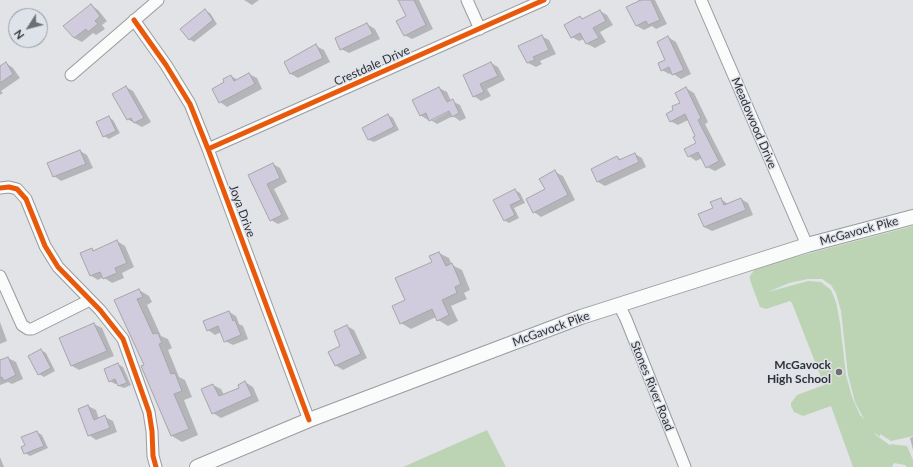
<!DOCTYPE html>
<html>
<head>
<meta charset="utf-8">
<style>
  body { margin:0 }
  #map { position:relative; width:913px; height:467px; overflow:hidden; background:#e1e3e7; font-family:Lato,sans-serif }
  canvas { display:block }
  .north { position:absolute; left:8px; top:8px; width:40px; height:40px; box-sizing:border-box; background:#dee2ea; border:1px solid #989ba1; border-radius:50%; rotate:234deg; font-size:11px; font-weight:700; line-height:16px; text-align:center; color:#303134 }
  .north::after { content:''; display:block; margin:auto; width:14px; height:18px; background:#6e6f73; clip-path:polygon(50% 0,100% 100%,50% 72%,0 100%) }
</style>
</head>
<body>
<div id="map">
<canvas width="913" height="467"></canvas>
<div class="north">N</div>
</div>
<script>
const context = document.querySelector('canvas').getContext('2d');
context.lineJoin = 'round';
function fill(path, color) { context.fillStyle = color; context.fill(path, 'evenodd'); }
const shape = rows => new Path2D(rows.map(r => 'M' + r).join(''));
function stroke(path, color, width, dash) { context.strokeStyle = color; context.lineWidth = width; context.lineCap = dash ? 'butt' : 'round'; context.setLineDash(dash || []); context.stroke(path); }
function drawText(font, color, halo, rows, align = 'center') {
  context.font = font + ' Lato,sans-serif'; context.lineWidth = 3; context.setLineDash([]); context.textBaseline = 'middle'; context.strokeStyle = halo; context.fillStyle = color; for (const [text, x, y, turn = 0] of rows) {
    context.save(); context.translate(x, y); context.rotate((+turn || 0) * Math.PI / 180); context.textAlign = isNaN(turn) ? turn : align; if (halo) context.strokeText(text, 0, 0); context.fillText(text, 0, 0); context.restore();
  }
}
const green = shape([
  [913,226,913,436,891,441,880,434,880,437,874,432,877,436,891,446,890,444,907,446,913,460,913,467,907,467,905,465,894,463,892,467,853,467,831,406,803,416,794,412,791,406,791,403,797,395,824,385,792,303,790,301,766,309,760,307,750,280,750,276,755,269,776,262],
  [808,279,822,279,831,285,836,293,841,311,848,375,855,402,864,419,860,415,852,397,846,375,840,323,836,302,831,290,821,282,808,281,768,292,789,283],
  [487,430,506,467,403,467]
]);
const shadow = shape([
  [244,0,259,0,252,5],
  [399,0,419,0,433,29,412,39,404,35,407,17],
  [638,0,655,0,667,24,656,29,652,26,644,30,637,26,639,2],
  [91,5,98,10,107,21,102,25,105,29,96,35,93,33,82,42,74,38],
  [205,11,210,13,217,24,194,42,189,39],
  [600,11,607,15,613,25,600,32,606,42,595,48,587,44,584,39,579,41,572,37,580,17,584,20],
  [367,24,375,29,380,39,349,53,341,49],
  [541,36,549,40,556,54,540,61,542,64,536,67,528,63],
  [668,37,676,42,691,74,681,79,672,73,669,74,662,70,667,60],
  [316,46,324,50,330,62,298,78,291,74,285,62],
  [6,63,13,68,20,78,1,91,3,93,0,95,0,67],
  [491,63,498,67,505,80,487,89,491,96,481,101,474,96,464,75],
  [249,74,257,78,262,89,227,107,220,102,226,83,231,76,238,80],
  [126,87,133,91,151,122,142,127,127,119],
  [439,88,447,92,451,101,452,101,460,105,466,118,460,121,453,116,437,124,429,119,428,120,420,115],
  [453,108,454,109,433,120,433,118],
  [686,88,694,93,708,122,705,124,726,165,715,171,707,167,702,158,696,161,689,156,697,143,696,137,688,120,678,125,670,121,675,111,681,103],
  [388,115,393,118,399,130,374,142,369,140,363,128],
  [108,117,113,120,120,133,109,139,104,136],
  [80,151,87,155,93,168,61,181,54,176],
  [635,154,642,158,646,167,605,186,598,182,617,157,622,160],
  [273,164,280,168,287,182,274,189,289,219,278,224,271,220,249,176],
  [555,172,563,176,575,200,541,217,534,212],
  [515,190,520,193,525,203,514,208,519,218,509,223,504,220],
  [721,199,728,204,741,199,748,203,753,215,712,231,704,227],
  [117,241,125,246,134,267,122,273,124,278,112,283,103,277,98,280,90,275,91,249,95,251],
  [439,253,449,258,452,265,462,270,470,290,464,293,467,299,451,306,458,321,448,326,438,320,436,317,411,329,401,323,407,301],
  [139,290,149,296,152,302,147,305,161,336,168,339,172,348,168,350,179,377,185,380,192,397,184,400,198,435,182,442,172,436,142,366,145,365,115,301],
  [229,312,236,316,239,324,243,326,248,339,233,345,225,341,221,332,215,335,208,330],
  [0,322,7,341,0,344],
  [94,324,102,328,114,356,79,370,72,366],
  [347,326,354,330,367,358,343,370,335,365],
  [41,350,46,353,55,371,44,377,39,374],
  [8,358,16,362,23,379,12,384,8,382,0,385,0,361],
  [118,364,123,367,131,385,124,388,119,386,118,383,115,384,110,381],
  [245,382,253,387,259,401,221,418,213,413,213,385,221,389,224,395,240,388],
  [88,406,96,410,99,419,105,417,113,421,117,432,96,440,89,435],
  [37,432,42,435,48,448,30,456,25,453,26,446],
  [913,437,913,450,910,438],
  [0,457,4,467,0,467]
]);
const building = shape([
  [398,0,414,0,426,25,404,36,396,21,406,16,398,0],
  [641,0,651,0,660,20,648,25,646,21,636,26,626,7,641,0],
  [91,4,100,16,95,21,98,24,88,32,86,29,74,38,63,26,91,4],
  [205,9,213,20,189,40,180,29,205,9],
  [600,10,606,21,593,28,599,38,586,44,580,33,571,38,564,25,580,16,582,19,600,10],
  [367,23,373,34,340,50,335,38,367,23],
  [542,35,549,50,533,57,535,60,527,63,518,46,542,35],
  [668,36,684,70,672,75,669,67,661,71,658,63,665,60,657,42,668,36],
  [316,44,323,58,290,74,284,62,316,44],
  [6,62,13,74,0,83,0,66,6,62],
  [491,62,498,76,480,84,484,92,473,97,463,75,491,62],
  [249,73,255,84,219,103,212,89,224,82,223,79,231,75,234,81,249,73],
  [126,86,144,118,134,123,131,118,127,120,112,94,126,86],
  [439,87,447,102,453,99,459,113,452,117,449,111,429,121,426,113,420,116,412,100,439,87],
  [686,87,701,118,698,120,719,161,706,168,698,152,688,157,684,149,696,143,693,137,695,136,685,114,670,122,666,114,673,110,672,106,680,103,675,93,686,87],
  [388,114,394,127,368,140,362,128,388,114],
  [109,116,116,131,103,137,96,122,109,116],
  [80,150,86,164,53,177,47,163,80,150],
  [635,153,639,162,597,182,591,169,617,156,619,160,635,153],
  [273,163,280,178,267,184,282,215,270,221,248,175,273,163],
  [555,170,568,195,533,213,526,199,545,189,539,179,555,170],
  [515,189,521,200,510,205,515,215,504,221,493,200,515,189],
  [721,198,724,205,741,198,746,210,704,227,698,214,713,208,710,202,721,198],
  [117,240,127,263,115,268,117,273,103,279,100,272,90,276,80,253,92,248,93,251,117,240],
  [439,252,446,266,452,263,461,284,455,287,457,293,442,300,449,315,437,321,432,309,400,324,392,306,405,300,395,278,432,262,429,256,439,252],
  [139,289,143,297,137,299,153,334,158,333,162,343,159,344,171,374,175,373,182,391,174,394,189,429,171,436,141,366,144,365,114,300,139,289],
  [229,311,233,321,235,320,241,335,224,342,218,326,207,331,203,321,229,311],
  [94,323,107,351,71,366,59,338,94,323],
  [347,325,361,354,335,366,328,352,340,346,334,331,347,325],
  [41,349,51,368,38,375,28,356,41,349],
  [8,357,16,375,4,381,2,377,0,378,0,360,8,357],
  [118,363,127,383,118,386,115,379,109,382,104,369,118,363],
  [245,381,252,396,212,414,201,389,213,384,219,396,239,388,238,385,245,381],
  [88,405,94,420,105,415,110,428,88,436,78,409,88,405],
  [37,431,44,446,24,454,21,447,25,445,21,437,37,431]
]);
const minor = shape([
  [467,0,480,29],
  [701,0,807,245],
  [134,20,166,65,190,104,208,149,309,420],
  [71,75,158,0],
  [208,149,544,0],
  [0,188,9,187,17,189,26,199,45,246,58,267,100,310,123,339,149,412,152,431,153,456,156,467],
  [0,276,22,325,28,329,32,329,90,300],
  [619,305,626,319,685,467]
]);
const major = shape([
  [197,467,309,420,581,317,807,245,913,217]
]);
const cycleway = shape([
  [134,20,166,65,190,104,208,149,309,420],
  [208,149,544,0],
  [0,188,9,187,17,189,26,199,45,246,58,267,100,310,123,339,149,412,152,431,153,456,156,467]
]);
const markers = [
  [839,372,4,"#6e6f73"]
];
const streetNames = [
  ["Crestdale Drive",372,66,-24],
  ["Meadowood Drive",754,123,67],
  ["Joya Drive",242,211,70],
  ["McGavock Pike",859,231,-15],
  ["McGavock Pike",551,329,-20],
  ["Stones River Road",652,386,68]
];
const poiNames = [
  ["McGavock",831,365],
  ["High School",831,379]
];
fill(green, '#bcd4b4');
fill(shadow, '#0003');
fill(building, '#d0cbdd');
stroke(building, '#a6a6a9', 1);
stroke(minor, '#9a9b9e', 13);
stroke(major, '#9a9b9e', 16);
stroke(minor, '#fafbfb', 11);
stroke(major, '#fafbfb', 14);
stroke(cycleway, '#e8590c', 5);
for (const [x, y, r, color] of markers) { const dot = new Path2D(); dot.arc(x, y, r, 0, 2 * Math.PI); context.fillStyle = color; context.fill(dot); stroke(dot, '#dee2ea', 1.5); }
drawText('12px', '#303134', '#dee2ea', streetNames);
drawText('bold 12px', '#303134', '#dee2ea', poiNames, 'right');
</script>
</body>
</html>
